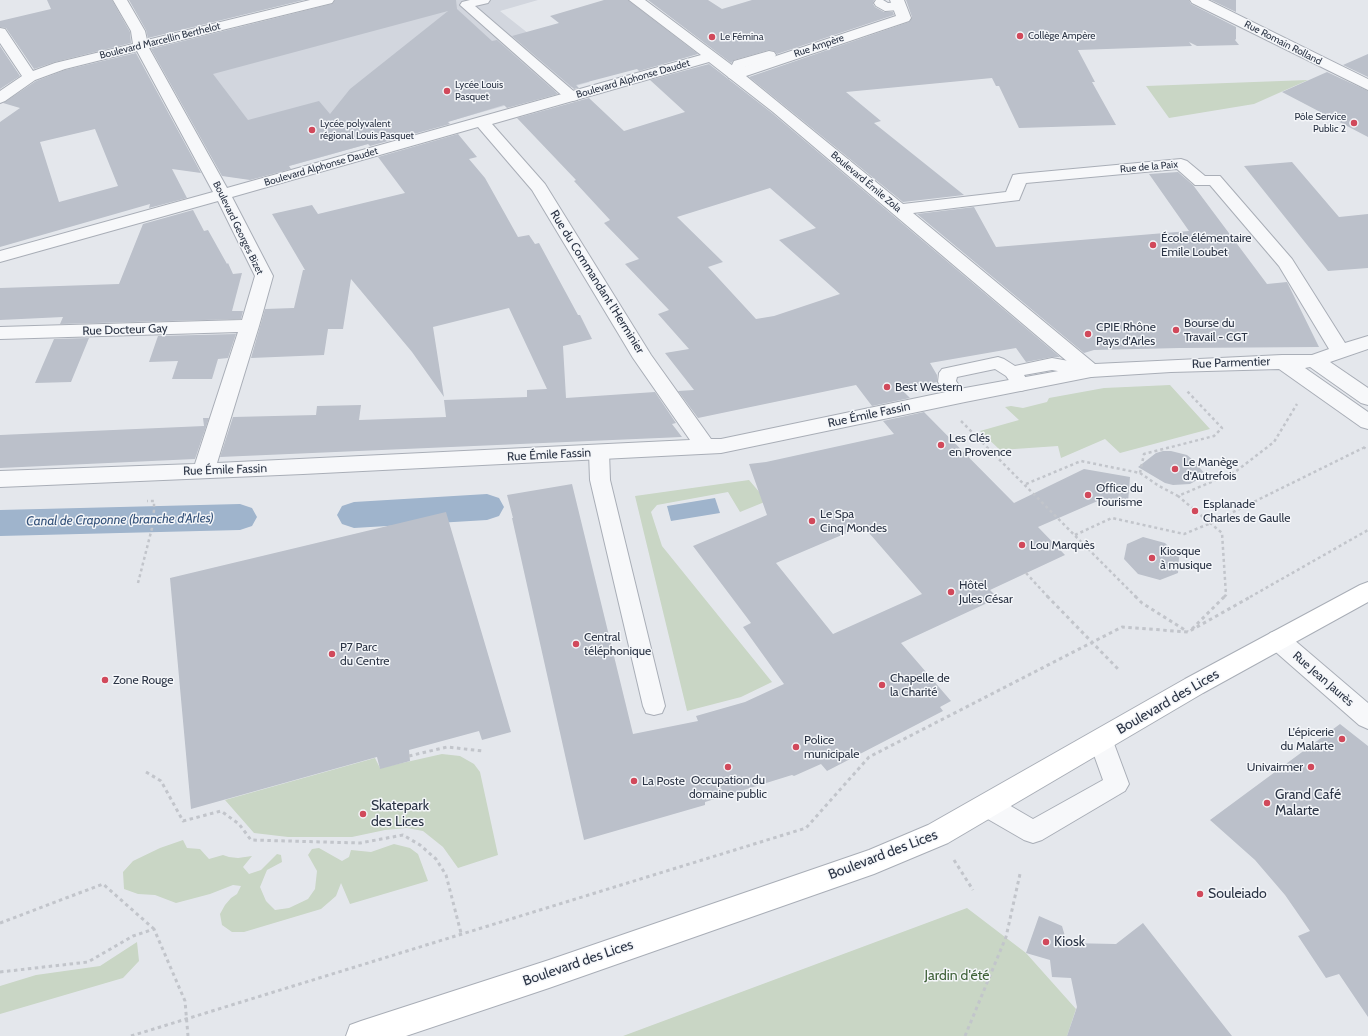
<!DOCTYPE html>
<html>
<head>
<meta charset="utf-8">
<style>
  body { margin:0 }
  canvas { display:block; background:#e4e7ec }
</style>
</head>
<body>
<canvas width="1368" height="1036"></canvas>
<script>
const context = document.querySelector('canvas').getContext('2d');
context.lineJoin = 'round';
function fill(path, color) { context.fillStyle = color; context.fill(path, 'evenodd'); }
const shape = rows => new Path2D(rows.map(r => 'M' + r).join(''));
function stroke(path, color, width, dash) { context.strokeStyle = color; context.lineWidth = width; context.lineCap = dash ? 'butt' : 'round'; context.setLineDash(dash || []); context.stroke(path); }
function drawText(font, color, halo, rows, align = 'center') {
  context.font = font + ' Cabin,sans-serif'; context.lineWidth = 3; context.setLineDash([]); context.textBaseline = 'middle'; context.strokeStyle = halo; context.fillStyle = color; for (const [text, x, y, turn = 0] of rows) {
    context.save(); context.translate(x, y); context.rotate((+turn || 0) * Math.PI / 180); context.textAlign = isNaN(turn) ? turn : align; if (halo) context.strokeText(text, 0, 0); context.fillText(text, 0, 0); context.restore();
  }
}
const built = shape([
  [346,0,538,0,500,11,590,82,243,179,170,46]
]);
const green = shape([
  [1308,80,1254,104,1169,118,1146,86],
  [1170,385,1210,429,1120,453,1105,439,1061,458,1058,446,1000,450,980,431,1019,420,1005,407,1011,406,1023,408,1047,402,1049,398,1104,388],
  [749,480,767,501,740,512,728,492,657,505,651,512,662,546,772,682,741,697,687,711,635,496],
  [442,754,460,756,474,764,480,772,498,855,458,868,443,847,423,831,407,828,385,830,352,837,288,837,254,833,225,800,375,758,380,768],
  [183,840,187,848,200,849,209,859,223,855,229,857,238,858,252,856,243,867,249,874,261,870,277,854,281,855,282,862,267,870,260,887,266,901,275,910,289,908,308,899,315,889,317,871,308,855,312,849,319,848,342,861,349,857,351,850,371,852,394,844,410,848,418,854,428,881,350,904,341,883,336,896,321,909,244,932,232,932,222,925,220,914,225,905,231,898,237,894,241,886,233,885,210,894,176,903,155,895,138,894,124,889,123,872,133,861,160,848],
  [967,908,1026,953,1076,1009,1067,1036,623,1036],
  [137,942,139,961,123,978,0,1014,0,986,36,975,100,966]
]);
const water = shape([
  [715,498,720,513,671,521,667,506]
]);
const canal = shape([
  [487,494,499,498,504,507,499,516,487,520,354,528,342,524,337,515,342,506,354,502,487,494],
  [240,504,252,508,257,517,252,526,240,530,0,536,0,510,240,504]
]);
const building = shape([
  [47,0,112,0,130,32,131,43,55,62,34,69,6,28,0,27,0,21,51,9],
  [129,0,304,0,148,38,146,30],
  [335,0,456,0,457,9,492,41,497,40,558,94,507,108,504,105,448,122,450,124,370,146,368,144,289,166,291,169,250,180,222,176,151,49,332,4],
  [448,11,350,89,330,114,319,101,248,120,213,74],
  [604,0,628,0,698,54,639,71,637,69,576,85,579,88,574,89,512,36,559,23,550,16],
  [648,0,708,0,722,9,752,0,874,0,873,4,875,7,884,12,893,12,894,15,777,54,774,51,769,50,734,60,731,63],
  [906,0,1189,0,1191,4,1236,27,1236,39,1235,40,1239,45,1197,46,1189,42,1192,46,1078,50,1095,82,1092,82,1116,125,1019,128,999,86,996,86,992,78,846,92,881,121,874,123,964,195,903,202,749,77,909,22,912,17],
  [1211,0,1236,0,1236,12],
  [0,46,20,76,0,89],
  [136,53,201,173,172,169,187,198,149,208,150,204,0,247,0,122,20,108,3,103,36,81,65,70],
  [95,129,118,186,59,202,40,142],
  [1368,54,1368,77,1343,65],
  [709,64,772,113,1060,357,1052,357,1026,362,1016,348,930,363,937,375,937,382,901,389,910,398,872,406,856,385,698,418,678,391,694,390,665,353,689,349,658,314,669,310,625,264,639,259,604,223,610,220,574,181,576,180,517,118,589,98,624,131,685,112,650,80],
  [770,188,816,228,779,240,840,294,774,316,756,319,708,267,723,262,677,217],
  [1327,72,1368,91,1368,137,1282,92],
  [458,134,477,157,469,159,485,178,518,237,529,235,535,244,539,243,578,315,580,315,592,339,563,346,566,398,655,392,676,423,672,424,682,437,220,457,233,417,316,415,317,406,361,405,359,420,446,417,444,400,527,397,527,390,547,389,509,308,433,327,444,397,412,352,351,279,343,329,328,329,324,355,251,358,265,309,294,308,303,270,305,270,272,214,312,205,318,214,405,193,378,157],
  [1292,162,1339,217,1368,214,1368,268,1328,271,1244,166],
  [1178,172,1193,185,1267,284,1287,282,1319,347,1180,348,1094,350,1084,353,917,214,974,207,996,247,1189,231,1149,174],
  [193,210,204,231,208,230,227,264,228,263,233,274,242,273,232,311,243,311,241,319,60,324,63,317,0,320,0,288,119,284,143,224],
  [236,334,228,358,218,359,212,379,172,379,178,361,149,362,158,336],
  [89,338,71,382,35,383,54,339],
  [924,412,1014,503,1084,469,1130,477,1128,503,1100,500,1038,527,1065,555,990,590,998,598,901,643,951,701,940,707,943,711,827,771,821,764,794,776,792,775,705,802,705,805,584,840,512,518,513,518,507,495,572,484,633,734,698,721,696,716,745,702,784,684,743,627,751,623,693,546,767,515,749,464,766,462,894,434,883,421],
  [863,526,922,594,833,634,776,563],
  [203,418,209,418,195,459,0,468,0,435,204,426],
  [1163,451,1171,451,1187,455,1193,460,1206,475,1190,484,1173,485,1165,483,1138,467,1156,453],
  [446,512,511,732,482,740,479,731,409,750,410,761,380,769,377,757,191,809,170,578],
  [1143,537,1165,543,1179,557,1178,573,1160,580,1138,574,1124,559,1127,544],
  [1340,724,1368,746,1368,1017,1339,974,1326,978,1298,936,1310,931,1285,895,1255,860,1210,820],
  [1039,916,1062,926,1067,943,1116,944,1143,923,1232,1036,1067,1036,1077,1007,1071,978,1052,977,1050,960,1026,953]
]);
const pathFar1 = shape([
  [961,421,1136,597],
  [1363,447,1368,450],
  [1140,473,1159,486,1178,496],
  [1026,484,1081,461,1140,473,1144,454,1214,436,1222,428,1187,391],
  [1075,535,1112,518,1184,534,1211,523,1363,448],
  [1026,573,1048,597],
  [138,583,152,528,154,510,154,501,147,501],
  [1224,597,1226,595,1222,533,1178,496,1235,472,1274,442,1297,404],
  [1250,597,1368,530]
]);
const path = shape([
  [1047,596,1119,670],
  [1135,596,1142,603,1188,632],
  [1192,629,1225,596],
  [409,756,447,747,483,751],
  [146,772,161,781,183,821,221,811,239,824,251,840,360,843,403,835,420,845,436,859,446,875,461,933],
  [954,860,973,890],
  [0,923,103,884,154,929],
  [0,972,88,962,133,936,154,929,185,1001,188,1036],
  [131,1036,806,828,869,757,1122,627,1188,632,1252,596],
  [965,1036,1006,937,1020,874]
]);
const service = shape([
  [470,0,490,0,488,3,475,6,577,94,579,97,577,100,572,101,567,100,460,5,462,2,470,0],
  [876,0,883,0,888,3,899,2,903,3,905,6,903,9,899,10,885,11,876,6,874,3,876,0],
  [769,51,774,52,776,55,774,58,745,67,739,78,734,79,729,78,727,75,734,61,769,51],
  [998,357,1004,359,1015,366,1052,358,1091,365,1097,367,1100,371,1097,375,1091,377,1052,370,1024,375,1030,385,1027,389,1021,391,1015,389,1006,376,995,369,957,377,956,381,967,397,964,401,958,403,952,401,938,382,939,373,942,369,998,357],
  [599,445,606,447,609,452,610,480,665,706,662,713,654,715,646,713,643,706,590,480,589,452,592,447,599,445],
  [1101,731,1109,734,1113,741,1129,784,1125,791,1042,840,1033,843,1024,840,979,814,976,806,979,798,988,795,997,798,1033,819,1103,780,1089,741,1093,734,1101,731]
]);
const minor = shape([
  [113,0,127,0,145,31,147,40,310,0,334,0,332,3,149,48,227,188,701,55,629,0,645,0,737,69,896,16,890,0,904,0,911,18,909,21,746,76,903,204,1006,192,1013,175,1019,174,1181,159,1187,161,1205,176,1220,176,1292,259,1345,343,1368,336,1368,349,1330,362,1368,388,1368,405,1361,403,1310,367,1305,368,1368,412,1368,429,1361,427,1279,369,1171,372,1091,377,965,402,721,453,303,474,0,487,0,471,195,464,238,332,0,339,0,327,242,320,255,276,218,201,0,262,0,251,213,192,137,51,65,69,35,80,5,101,0,103,0,91,22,76,0,43,0,28,5,29,33,71,55,63,133,44,131,31,113,0],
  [709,62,773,112,1075,368,965,388,721,439,711,439,651,355,545,184,492,124,709,62],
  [478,127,532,190,633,358,690,440,217,463,259,326,273,276,232,197,478,127],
  [1177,169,1195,185,1210,185,1279,266,1329,349,1312,355,1282,355,1095,364,913,213,1019,200,1026,183,1177,169],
  [1190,0,1208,0,1368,79,1368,90,1192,3,1190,0],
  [1278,630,1286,633,1368,703,1368,729,1359,725,1270,647,1266,640,1270,633,1278,630]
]);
const secondary = shape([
  [1368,582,1368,602,1203,693,948,843,874,874,549,988,406,1036,346,1036,350,1025,361,1021,549,960,869,850,928,825,1185,679,1360,585,1368,582]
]);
const markers = [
  [1020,36,4,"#d1495b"],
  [712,37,4,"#d1495b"],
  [447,91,4,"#d1495b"],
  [1354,123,4,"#d1495b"],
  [312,130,4,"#d1495b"],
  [1153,245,4,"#d1495b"],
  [1176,330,4,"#d1495b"],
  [1088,334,4,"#d1495b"],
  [887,387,4,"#d1495b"],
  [941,445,4,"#d1495b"],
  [1175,469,4,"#d1495b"],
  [1088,495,4,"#d1495b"],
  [1195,511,4,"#d1495b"],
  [812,521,4,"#d1495b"],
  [1022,545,4,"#d1495b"],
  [1152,558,4,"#d1495b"],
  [951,592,4,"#d1495b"],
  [576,644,4,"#d1495b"],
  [332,654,4,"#d1495b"],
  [105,680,4,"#d1495b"],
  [882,685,4,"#d1495b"],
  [1342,739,4,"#d1495b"],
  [796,747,4,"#d1495b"],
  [728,767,4,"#d1495b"],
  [1311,767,4,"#d1495b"],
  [634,781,4,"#d1495b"],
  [1267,803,4,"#d1495b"],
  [363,814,4,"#d1495b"],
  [1200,894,4,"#d1495b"],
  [1046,942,4,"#d1495b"]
];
const farPoinames = [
  ["Collège Ampère",1028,36],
  ["Le Fémina",720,37],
  ["Lycée Louis",455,85],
  ["Pasquet",455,97],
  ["Pôle Service",1346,117,"right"],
  ["Public 2",1346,129,"right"],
  ["Lycée polyvalent",320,124],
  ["régional Louis Pasquet",320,136]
];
const farStreetnames = [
  ["Boulevard Marcellin Berthelot",160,41,-14],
  ["Rue Romain Rolland",1283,43,27],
  ["Rue Ampère",819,46,-19],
  ["Boulevard Alphonse Daudet",633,79,-16],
  ["Boulevard Alphonse Daudet",321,167,-16],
  ["Rue de la Paix",1149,167,-5],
  ["Boulevard Émile Zola",866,182,40],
  ["Boulevard Georges Bizet",238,228,64]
];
const poiNames = [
  ["École élémentaire",1161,238],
  ["Emile Loubet",1161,252],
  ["Bourse du",1184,323],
  ["Travail - CGT",1184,337],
  ["CPIE Rhône",1096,327],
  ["Pays d’Arles",1096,341],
  ["Best Western",895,387],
  ["Les Clés",949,438],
  ["en Provence",949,452],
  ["Le Manège",1183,462],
  ["d'Autrefois",1183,476],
  ["Office du",1096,488],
  ["Tourisme",1096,502],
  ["Esplanade",1203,504],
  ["Charles de Gaulle",1203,518],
  ["Le Spa",820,514],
  ["Cinq Mondes",820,528],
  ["Lou Marquès",1030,545],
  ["Kiosque",1160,551],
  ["à musique",1160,565],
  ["Hôtel",959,585],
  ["Jules César",959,599],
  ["Central",584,637],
  ["téléphonique",584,651],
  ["P7 Parc",340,647],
  ["du Centre",340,661],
  ["Chapelle de",890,678],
  ["la Charité",890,692],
  ["Zone Rouge",113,680],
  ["L'épicerie",1334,732,"right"],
  ["du Malarte",1334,746,"right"],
  ["Police",804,740],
  ["municipale",804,754],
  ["Univairmer",1303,767,"right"],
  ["Occupation du",728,780,"center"],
  ["domaine public",728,794,"center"],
  ["La Poste",642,781]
];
const streetNames = [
  ["Rue du Commandant l'Herminier",597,282,58],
  ["Rue Docteur Gay",125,330,-2],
  ["Rue Parmentier",1231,363,-2],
  ["Rue Émile Fassin",869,415,-12],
  ["Rue Émile Fassin",549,455,-3],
  ["Rue Émile Fassin",225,470,-2],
  ["Rue Jean Jaurès",1323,679,41]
];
const waterNames = [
  ["Canal de Craponne (branche d'Arles)",120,520,-1]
];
const nearStreetnames = [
  ["Boulevard des Lices",1168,702,-30],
  ["Boulevard des Lices",883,855,-21],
  ["Boulevard des Lices",578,963,-19]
];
const nearPoinames = [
  ["Grand Café",1275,795],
  ["Malarte",1275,811],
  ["Skatepark",371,806],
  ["des Lices",371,822],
  ["Souleiado",1208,894],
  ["Kiosk",1054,942]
];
const nearParknames = [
  ["Jardin d'été",957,976]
];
fill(built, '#d2d6de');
fill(green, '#c9d6c5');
fill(water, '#9fb4cc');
fill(canal, '#9fb4cc');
fill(building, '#bbc0ca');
stroke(service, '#a9aeb7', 2);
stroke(minor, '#a9aeb7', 2);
stroke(secondary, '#a9aeb7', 2);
stroke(pathFar1, '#c2c5cb', 2.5, [3, 3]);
stroke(path, '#c2c5cb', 3, [3.5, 3.5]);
fill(service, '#f7f8fa');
fill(minor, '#f7f8fa');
fill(secondary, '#fff');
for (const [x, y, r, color] of markers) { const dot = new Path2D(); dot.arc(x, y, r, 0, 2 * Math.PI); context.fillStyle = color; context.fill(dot); stroke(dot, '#f4f6f9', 1.5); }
drawText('10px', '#2b3445', '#f4f6f9', farPoinames, 'left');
drawText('10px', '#2b3445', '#f4f6f9', farStreetnames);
drawText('12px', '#2b3445', '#f4f6f9', poiNames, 'left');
drawText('12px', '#2b3445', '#f4f6f9', streetNames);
drawText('italic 13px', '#34527a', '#f4f6f9', waterNames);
drawText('14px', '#2b3445', '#f4f6f9', nearStreetnames);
drawText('14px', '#2b3445', '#f4f6f9', nearPoinames, 'left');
drawText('14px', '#3f6138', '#f4f6f9', nearParknames);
</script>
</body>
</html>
